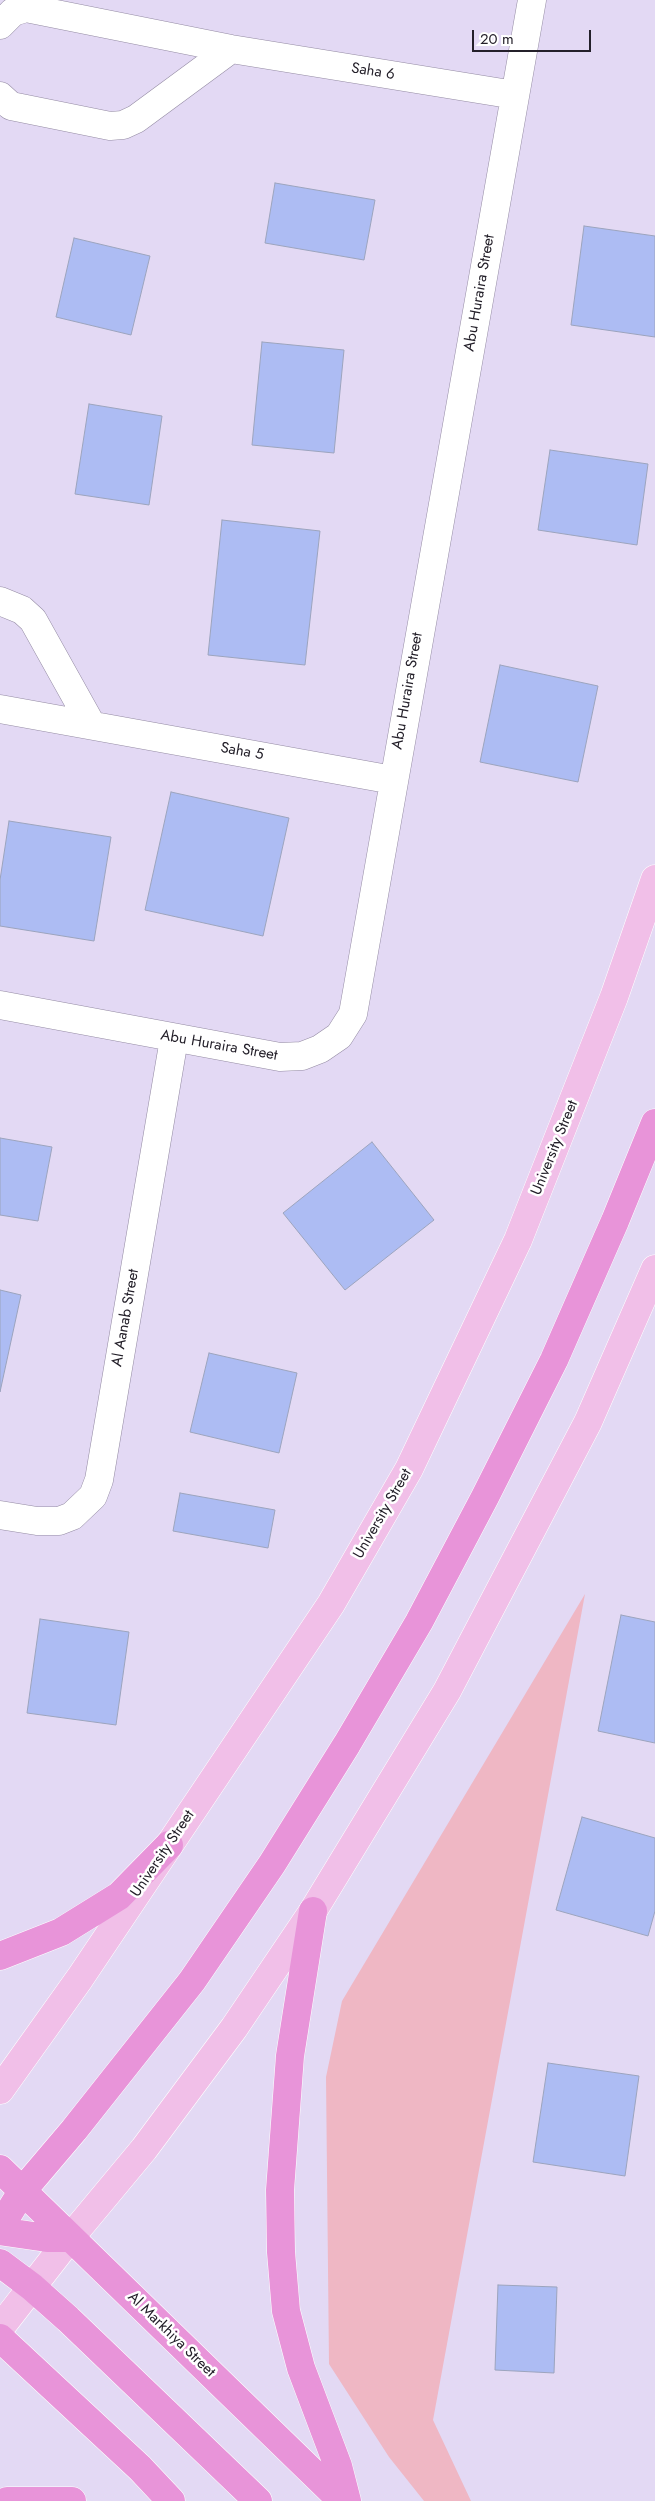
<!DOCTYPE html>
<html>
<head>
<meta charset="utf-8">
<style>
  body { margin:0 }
  #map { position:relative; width:655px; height:2501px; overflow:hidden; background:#e3d9f4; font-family:Jost,sans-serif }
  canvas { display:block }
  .scale { position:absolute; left:472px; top:30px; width:119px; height:22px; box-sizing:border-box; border:2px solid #24202a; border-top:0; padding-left:6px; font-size:15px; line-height:18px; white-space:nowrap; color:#24202a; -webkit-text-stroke:4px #fff; paint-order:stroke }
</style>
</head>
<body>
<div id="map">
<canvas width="655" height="2501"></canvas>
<div class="scale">20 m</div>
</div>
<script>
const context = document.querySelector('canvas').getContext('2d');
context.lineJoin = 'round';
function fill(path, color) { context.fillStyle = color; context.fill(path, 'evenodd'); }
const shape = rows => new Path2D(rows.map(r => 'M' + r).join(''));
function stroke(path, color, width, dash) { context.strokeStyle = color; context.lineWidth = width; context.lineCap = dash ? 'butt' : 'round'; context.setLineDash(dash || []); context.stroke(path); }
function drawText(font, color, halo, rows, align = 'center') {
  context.font = font + ' Jost,sans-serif'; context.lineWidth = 5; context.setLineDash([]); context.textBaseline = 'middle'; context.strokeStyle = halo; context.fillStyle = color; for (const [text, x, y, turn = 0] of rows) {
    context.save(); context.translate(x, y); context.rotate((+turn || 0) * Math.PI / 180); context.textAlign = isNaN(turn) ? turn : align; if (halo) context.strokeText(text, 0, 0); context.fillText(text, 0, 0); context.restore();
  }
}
const green = shape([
  [585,1594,433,2420,471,2501,424,2501,389,2457,329,2364,326,2077,342,2001]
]);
const building = shape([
  [275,183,375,200,364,260,265,243,275,183],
  [584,226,655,236,655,337,571,325,584,226],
  [74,238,150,256,131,335,56,317,74,238],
  [262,342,344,350,334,453,252,445,262,342],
  [89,404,162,416,149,505,75,494,89,404],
  [550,450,648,464,637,545,538,530,550,450],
  [222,520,320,531,305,665,208,655,222,520],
  [500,665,598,686,578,782,480,762,500,665],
  [171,792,289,818,263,936,145,910,171,792],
  [9,821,111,837,94,941,0,926,0,880,9,821],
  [0,1138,52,1147,38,1221,0,1215,0,1138],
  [372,1142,434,1220,345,1290,283,1213,372,1142],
  [0,1290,21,1295,0,1392,0,1290],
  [209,1353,297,1373,279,1453,190,1432,209,1353],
  [180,1493,275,1510,268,1548,173,1531,180,1493],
  [621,1615,655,1622,655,1743,598,1731,621,1615],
  [40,1619,129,1632,116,1725,27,1713,40,1619],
  [582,1817,655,1838,655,1911,648,1936,556,1910,582,1817],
  [548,2063,639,2076,625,2176,533,2162,548,2063],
  [498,2285,557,2287,554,2373,495,2370,498,2285]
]);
const minor = shape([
  [0,25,13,12,26,8,231,49,515,95],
  [0,96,11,106,110,126,123,125,136,119,231,49],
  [0,601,22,610,33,620,91,724],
  [0,709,393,780],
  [0,1005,280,1057,302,1056,320,1049,339,1036,353,1014,532,0],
  [0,1515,37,1521,59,1521,72,1516,93,1496,99,1480,174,1039]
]);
const major = shape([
  [0,2090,80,1978,331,1604,409,1469,518,1240,614,997,655,879],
  [0,2328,70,2238,144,2149,234,2028,313,1911,447,1691,588,1422,655,1269]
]);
const highway = shape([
  [313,1911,290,2056,280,2190,281,2252,286,2311,301,2368,338,2466,347,2501],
  [0,1956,61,1932,119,1896,169,1845],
  [0,2169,342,2501],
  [0,2227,23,2190,74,2130,192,1981,272,1864,347,1744,419,1622,485,1497,554,1360,615,1221,655,1123],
  [0,2231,47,2238,70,2238],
  [0,2263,32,2287,68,2319,258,2501],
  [0,2338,140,2468,171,2501],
  [7,2501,72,2501]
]);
const streetNames = [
  ["Saha 6",373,72,9],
  ["Abu Huraira Street",480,293,-80],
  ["Abu Huraira Street",408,691,-80],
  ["Saha 5",242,752,10],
  ["Abu Huraira Street",219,1046,10],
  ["University Street",555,1148,-68],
  ["Al Aanab Street",126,1318,-80],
  ["University Street",383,1514,-60],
  ["University Street",163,1854,-56],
  ["Al Markhiya Street",171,2335,44]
];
fill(green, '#efb7c4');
fill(building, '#adbcf3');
stroke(building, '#9ca4bd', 1);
stroke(minor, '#948ba3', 29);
stroke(major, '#fff', 29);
stroke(highway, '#fff', 29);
stroke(minor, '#fff', 28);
stroke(major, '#f1bfe8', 28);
stroke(highway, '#e894d9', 28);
drawText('15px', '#24202a', '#fff', streetNames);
</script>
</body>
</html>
